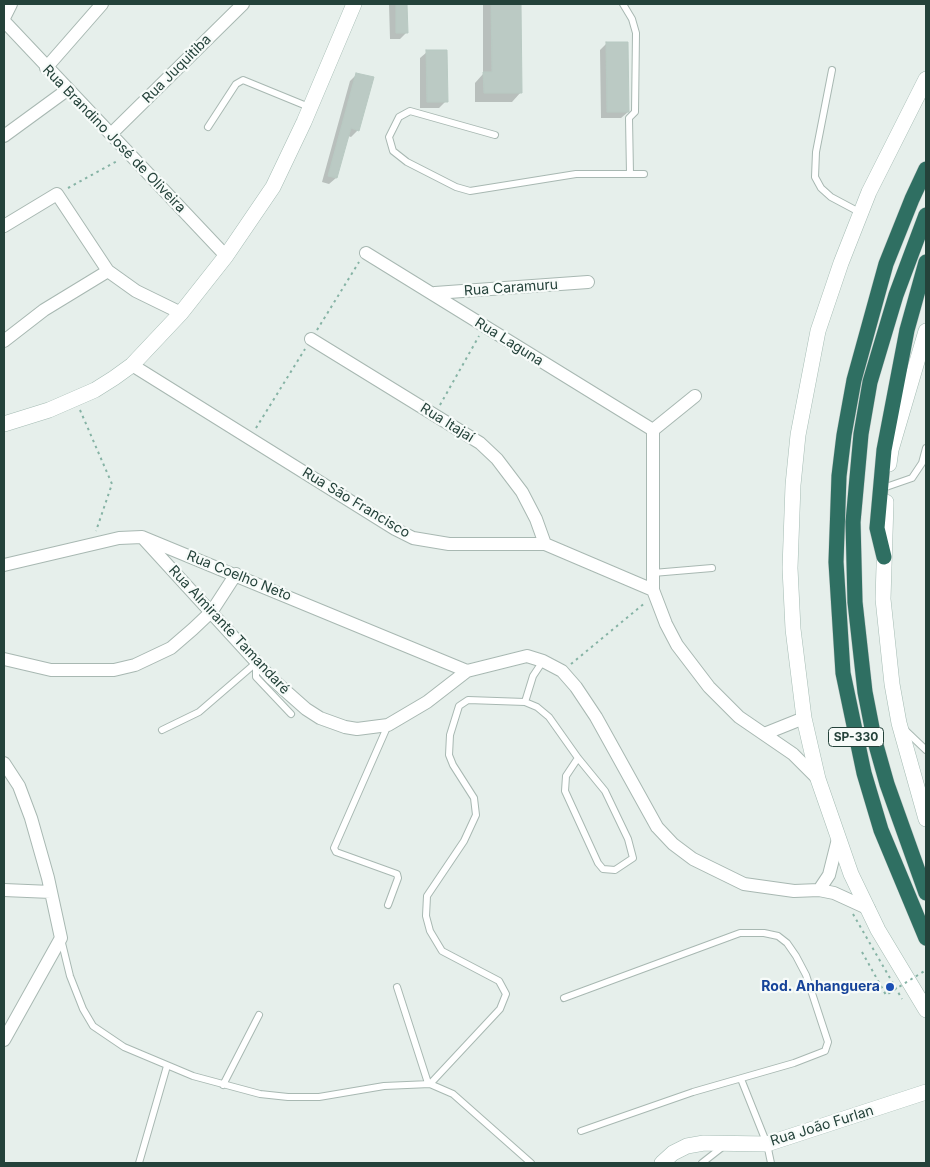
<!DOCTYPE html>
<html>
<head>
<meta charset="utf-8">
<style>
  body { margin:0 }
  #map { position:relative; width:930px; height:1167px; overflow:hidden; background:#e6efeb; font-family:Inter,sans-serif }
  canvas { display:block }
  .frame { position:absolute; inset:0; border:5px solid #24423a; pointer-events:none }
</style>
</head>
<body>
<div id="map">
<canvas width="930" height="1167"></canvas>
<div class="frame"></div>
</div>
<script>
const context = document.querySelector('canvas').getContext('2d');
context.lineJoin = 'round';
function fill(path, color) { context.fillStyle = color; context.fill(path, 'evenodd'); }
const shape = rows => new Path2D(rows.map(r => 'M' + r).join(''));
function stroke(path, color, width, dash) { context.strokeStyle = color; context.lineWidth = width; context.lineCap = dash ? 'butt' : 'round'; context.setLineDash(dash || []); context.stroke(path); }
function drawText(font, color, halo, rows, align = 'center') {
  context.font = font + ' Inter,sans-serif'; context.lineWidth = 4.5; context.setLineDash([]); context.textBaseline = 'middle'; context.strokeStyle = halo; context.fillStyle = color; for (const [text, x, y, turn = 0] of rows) {
    context.save(); context.translate(x, y); context.rotate((+turn || 0) * Math.PI / 180); context.textAlign = isNaN(turn) ? turn : align; if (halo) context.strokeText(text, 0, 0); context.fillText(text, 0, 0); context.restore();
  }
}
const shadow = shape([
  [389,4,406,4,406,33,400,39,390,39],
  [483,4,520,4,521,92,512,102,475,102,475,83,483,74],
  [607,43,628,112,621,118,601,118,600,50],
  [427,52,446,101,439,108,420,108,420,58],
  [357,74,358,130,351,137,348,136,336,178,329,184,322,182,350,81]
]);
const building = shape([
  [396,4,407,4,408,33,396,33,396,4],
  [491,4,521,4,522,93,484,93,483,72,492,72,491,4],
  [606,42,628,42,629,112,607,112,606,42],
  [426,50,447,50,448,102,427,102,426,50],
  [356,73,374,77,359,131,351,128,337,178,328,176,356,73]
]);
const path = shape([
  [68,188,119,160],
  [317,330,359,262],
  [440,405,479,336],
  [80,410,112,484,96,531],
  [256,428,305,349],
  [571,664,646,602],
  [853,914,902,999]
]);
const lane = shape([
  [623,4,632,19,636,33,635,112,629,118,630,174],
  [832,70,816,152,815,177,821,188,831,197,861,213],
  [208,127,236,84,243,80,309,107],
  [495,135,410,111,399,117,389,137,393,151,407,162,456,187,470,191,576,174,644,174],
  [886,487,912,478,922,463,926,448],
  [653,573,712,568],
  [256,663,256,677,291,714],
  [525,702,533,676,543,661],
  [162,730,199,712,257,662],
  [905,730,926,750],
  [388,905,398,878,397,874,336,852,334,848,388,725],
  [61,939,70,976,83,1009,93,1026,124,1047,193,1076,260,1094,288,1097,319,1097,384,1086,430,1084,453,1094,531,1163],
  [397,987,428,1083],
  [564,998,740,933,764,933,778,936,787,943,796,956,806,975,828,1042,825,1051,794,1063,693,1092,581,1131],
  [741,1079,767,1144,771,1163],
  [430,1084,500,1009,506,994,499,981,442,951,430,931,426,916,427,896,464,841,476,815,474,798,453,765,449,755,450,735,459,706,468,700,525,702,537,707,549,717,578,758,605,791,628,839,633,858,615,870,603,869,598,863,565,791,566,776,578,758],
  [223,1085,259,1015],
  [139,1163,167,1066],
  [702,1163,725,1145]
]);
const street = shape([
  [4,18,11,4],
  [4,21,226,256],
  [46,68,102,4],
  [111,134,243,4],
  [4,136,67,90],
  [4,226,57,194,108,271,136,291,181,313],
  [366,253,653,430],
  [435,293,588,282],
  [311,339,480,443,497,459,522,492,536,519,545,544],
  [4,341,44,310,108,271],
  [132,365,395,529,413,538,449,544,545,544,653,590,666,624,677,645,709,687,739,717,793,754,818,779],
  [142,537,271,678,306,709,320,718,345,727,357,729,388,725,427,702,467,671,527,656,543,661,562,671,576,687,596,717,657,827,673,844,693,859,744,884,794,891,819,890,834,893,869,909],
  [4,565,119,538,142,537,467,671],
  [653,590,653,430,695,396],
  [4,659,51,670,114,670,135,665,171,648,193,629,212,611,236,574],
  [764,734,804,718],
  [4,763,19,786,31,818,48,878,61,938,4,1040],
  [4,890,51,892],
  [819,890,829,875,838,839]
]);
const secondary = shape([
  [926,79,869,192,841,263,818,331,798,435,793,485,790,568,793,629,804,718,818,779,851,874,878,930,926,1010],
  [4,424,49,410,95,390,114,378,132,365,181,313,226,256,273,187,304,122,354,4],
  [889,464,891,450,926,331],
  [886,502,883,599,892,684,899,723,926,819],
  [662,1163,673,1153,687,1146,704,1143,767,1144,926,1092]
]);
const highway = shape([
  [926,169,912,199,886,264,854,380,844,435,839,476,836,562,843,673,864,773,881,830,926,938],
  [926,215,896,295,870,382,861,434,853,522,855,602,865,692,874,738,887,784,926,893],
  [884,557,877,528,884,450,907,330,926,262]
]);
const pathBridge = shape([
  [862,952,886,995,926,970]
]);
const markers = [
  [890,987,5,"#1a4fb4"]
];
const shields = [
  [856,737,55]
];
const shieldNames = [
  ["SP-330",856,737]
];
const streetNames = [
  ["Rua Juquitiba",177,69,-45],
  ["Rua Brandino José de Oliveira",114,139,46],
  ["Rua Caramuru",511,288,-4],
  ["Rua Laguna",509,342,32],
  ["Rua Itajaí",447,423,32],
  ["Rua São Francisco",356,503,31],
  ["Rua Coelho Neto",239,576,22],
  ["Rua Almirante Tamandaré",229,630,47],
  ["Rua João Furlan",822,1126,-17]
];
const transitNames = [
  ["Rod. Anhanguera",880,987]
];
fill(shadow, '#0003');
fill(building, '#bbcac4');
stroke(building, '#b8c9c2', 1);
stroke(lane, '#a8b8b2', 8);
stroke(street, '#a8b8b2', 14);
stroke(secondary, '#a4bbb3', 16);
stroke(highway, '#c2cac8', 16);
stroke(path, '#86b3a5', 2, [2.5, 4]);
stroke(lane, '#fff', 6);
stroke(street, '#fff', 12);
stroke(secondary, '#fff', 15);
stroke(highway, '#2f6f62', 15);
stroke(pathBridge, '#86b3a5', 2, [2.5, 4]);
for (const [x, y, r, color] of markers) { const dot = new Path2D(); dot.arc(x, y, r, 0, 2 * Math.PI); context.fillStyle = color; context.fill(dot); stroke(dot, '#f7fbf9', 2); }
for (const [x, y, w] of shields) { const box = new Path2D(); box.roundRect(x - w / 2, y - 9.5, w, 19, 4); context.fillStyle = '#f7fbf9'; context.fill(box); stroke(box, '#24423a', 1); }
drawText('bold 12px', '#24423a', null, shieldNames);
drawText('14px', '#24423a', '#f7fbf9', streetNames);
drawText('bold 14px', '#164399', '#f7fbf9', transitNames, 'right');
</script>
</body>
</html>
